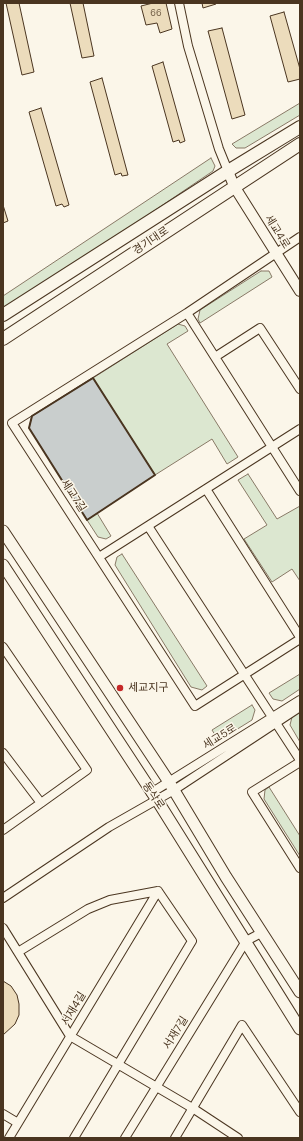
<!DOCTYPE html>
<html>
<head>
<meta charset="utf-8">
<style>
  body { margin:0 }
  #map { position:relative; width:303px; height:1141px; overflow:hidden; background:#fbf6e9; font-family:"DM Sans",sans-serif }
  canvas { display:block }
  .frame { position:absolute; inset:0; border:4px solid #4a3520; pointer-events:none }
</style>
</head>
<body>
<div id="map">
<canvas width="303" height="1141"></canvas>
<div class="frame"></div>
</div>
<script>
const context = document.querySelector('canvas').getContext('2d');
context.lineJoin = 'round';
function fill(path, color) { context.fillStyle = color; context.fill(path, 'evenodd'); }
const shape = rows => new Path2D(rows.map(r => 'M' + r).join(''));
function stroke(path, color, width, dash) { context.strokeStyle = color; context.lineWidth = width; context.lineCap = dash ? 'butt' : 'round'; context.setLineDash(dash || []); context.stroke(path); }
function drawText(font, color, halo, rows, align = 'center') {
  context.font = font + ' "DM Sans","Noto Sans KR",sans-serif'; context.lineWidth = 3; context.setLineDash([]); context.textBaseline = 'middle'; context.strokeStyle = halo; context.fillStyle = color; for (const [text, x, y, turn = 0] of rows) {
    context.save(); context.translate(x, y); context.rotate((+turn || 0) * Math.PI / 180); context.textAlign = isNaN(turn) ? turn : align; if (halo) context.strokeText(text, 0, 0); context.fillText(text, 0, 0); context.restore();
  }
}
const green = shape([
  [300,103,300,115,245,148,236,148,232,144,300,103],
  [211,158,215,166,213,171,83,259,3,308,3,296,211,158],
  [261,271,269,271,272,277,200,323,198,319,200,310,261,271],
  [178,324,185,326,188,331,167,344,238,457,227,464,212,439,155,475,93,378,178,324],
  [248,474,277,519,300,506,300,581,292,569,272,582,244,539,267,525,238,480,248,474],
  [97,513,111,536,106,539,98,537,87,520,97,513],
  [122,554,207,686,202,690,191,687,115,565,117,557,122,554],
  [300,674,300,689,282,701,273,699,269,693,300,674],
  [252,705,255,710,252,720,231,733,217,738,212,730,252,705],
  [300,712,300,742,290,725,292,717,300,712],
  [269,787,300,836,300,856,264,799,265,790,269,787]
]);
const water = shape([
  [93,378,155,475,87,520,29,428,32,416,93,378]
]);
const building = shape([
  [6,3,19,3,34,72,22,75,6,3],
  [70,3,83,3,94,56,82,58,70,3],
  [153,3,166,3,172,29,160,33,157,23,146,25,141,6,153,3],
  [202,3,216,3,216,4,203,8,202,3],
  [284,12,300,69,300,79,288,82,270,16,284,12],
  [222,28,245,115,232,119,208,31,222,28],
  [163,62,185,141,180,143,179,140,173,142,152,66,163,62],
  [102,78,128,175,122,176,121,173,115,175,90,82,102,78],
  [41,108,69,205,64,207,62,204,56,206,29,112,41,108],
  [3,205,8,221,3,223,3,205],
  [3,981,11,986,17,995,19,1004,19,1015,15,1024,3,1035,3,981]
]);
const minor = shape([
  [179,3,188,46,219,149,228,171],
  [300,237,187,313,12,423,195,706,300,639],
  [187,313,300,491],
  [215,357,260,328,300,389],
  [206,489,300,637],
  [148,526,300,760],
  [99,557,300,429],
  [3,647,87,770,41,803,3,753],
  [300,762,252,792,300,868],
  [151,793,300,700],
  [3,830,41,803],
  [3,898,109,827,174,790,300,707],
  [3,928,70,1036,194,1109,238,1138],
  [18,952,88,909,110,900,158,891],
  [3,1114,18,1123],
  [9,1138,158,891],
  [74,1138,192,941,158,891],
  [125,1138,246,941,261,933],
  [175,1138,242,1025,300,1112]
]);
const tertiary = shape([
  [228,171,234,186,300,291]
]);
const secondary = shape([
  [3,531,169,782,226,877,300,992],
  [3,565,157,800,300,1029]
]);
const primary = shape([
  [3,315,228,171,300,127],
  [3,339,300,144]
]);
const wall = shape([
  [93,378,155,475,87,520,29,428,32,416,93,378]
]);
const markers = [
  [120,688,4,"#c62828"]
];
const numberNames = [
  ["66",156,14]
];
const streetNames = [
  ["세교4로",277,232,58],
  ["경기대로",151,241,-34],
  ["세교7길",73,496,57],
  ["세교5로",220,737,-32],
  ["동삭로",153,796,56],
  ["서재4길",74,1009,-59],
  ["서재7길",176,1033,-58]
];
const poiNames = [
  ["세교지구",128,688]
];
fill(green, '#dce7d0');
stroke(green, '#887966', 1);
fill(water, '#c9cecd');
stroke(water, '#887966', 1);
fill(building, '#ecdcbc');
stroke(building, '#4a3520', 1);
stroke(minor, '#4a3520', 10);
stroke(tertiary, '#4a3520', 12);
stroke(secondary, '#4a3520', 13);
stroke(primary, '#4a3520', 14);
stroke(minor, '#fbf6e9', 8);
stroke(tertiary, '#fbf6e9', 10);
stroke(secondary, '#fbf6e9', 11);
stroke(primary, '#fbf6e9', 12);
stroke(wall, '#4a3520', 2);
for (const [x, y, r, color] of markers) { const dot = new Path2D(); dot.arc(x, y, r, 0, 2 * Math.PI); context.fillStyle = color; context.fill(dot); stroke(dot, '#fbf6e9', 1.5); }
drawText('9px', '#725f47', null, numberNames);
drawText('11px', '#4a3520', '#fbf6e9', streetNames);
drawText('11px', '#4a3520', '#fbf6e9', poiNames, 'left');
</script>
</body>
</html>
